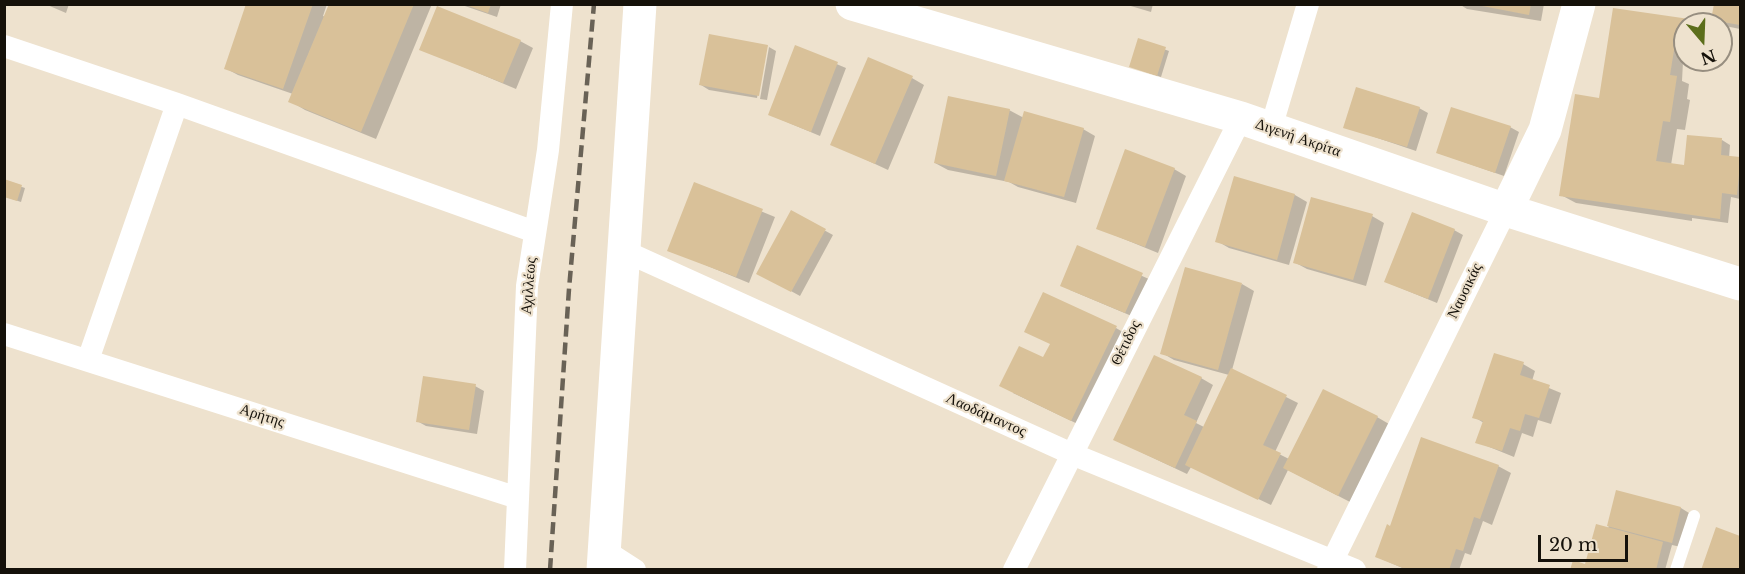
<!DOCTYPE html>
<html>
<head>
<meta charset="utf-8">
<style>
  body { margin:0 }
  #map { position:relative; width:1745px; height:574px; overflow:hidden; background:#eee2ce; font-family:"Libre Baskerville",serif }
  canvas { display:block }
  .frame { position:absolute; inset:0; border:6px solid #15110a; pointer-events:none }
  .north { position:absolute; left:1673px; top:12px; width:60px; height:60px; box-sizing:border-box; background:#eee2ce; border:2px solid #978e80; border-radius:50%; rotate:161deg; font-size:16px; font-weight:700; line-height:24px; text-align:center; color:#15110a }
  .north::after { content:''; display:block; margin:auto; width:21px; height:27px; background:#5c6e1b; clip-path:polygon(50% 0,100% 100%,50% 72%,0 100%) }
  .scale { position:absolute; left:1538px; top:535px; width:90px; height:27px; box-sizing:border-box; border:3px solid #15110a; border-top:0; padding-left:8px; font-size:18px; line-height:21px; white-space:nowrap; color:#15110a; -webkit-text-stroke:4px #eee2ce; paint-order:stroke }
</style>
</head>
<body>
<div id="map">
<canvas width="1745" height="574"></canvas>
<div class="frame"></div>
<div class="north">N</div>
<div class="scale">20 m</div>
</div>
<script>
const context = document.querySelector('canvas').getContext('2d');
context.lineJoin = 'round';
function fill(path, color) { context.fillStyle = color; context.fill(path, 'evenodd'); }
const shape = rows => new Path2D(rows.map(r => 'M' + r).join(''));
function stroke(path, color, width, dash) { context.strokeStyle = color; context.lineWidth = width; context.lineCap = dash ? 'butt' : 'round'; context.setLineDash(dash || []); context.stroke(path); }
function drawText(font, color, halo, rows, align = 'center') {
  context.font = font + ' "Libre Baskerville",serif'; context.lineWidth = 4.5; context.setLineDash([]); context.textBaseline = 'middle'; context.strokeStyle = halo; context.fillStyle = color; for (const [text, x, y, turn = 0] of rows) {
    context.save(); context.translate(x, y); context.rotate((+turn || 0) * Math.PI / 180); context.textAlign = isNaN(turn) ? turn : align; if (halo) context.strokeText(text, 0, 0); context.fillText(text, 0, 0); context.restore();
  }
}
const shadow = shape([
  [45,4,69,4,66,13],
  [248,4,327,4,323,16,326,17,331,4,432,4,376,139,305,110,290,101,293,94,238,75,225,68],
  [459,4,501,4,497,17],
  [1124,4,1153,4,1151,12],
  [1459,4,1544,4,1541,21,1467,9],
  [1716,4,1740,4,1740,29,1725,26,1713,19],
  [1614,10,1705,24,1685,24,1682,81,1689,84,1687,99,1690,100,1685,130,1677,129,1671,165,1684,167,1722,140,1730,145,1729,158,1740,159,1740,199,1731,197,1728,223,1692,218,1692,221,1576,203,1561,195,1600,100],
  [710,36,769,47,766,47,757,98,709,90,701,85],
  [1139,40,1169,51,1161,77,1131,67],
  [520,41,533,48,516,89,421,49],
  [769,47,776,51,767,100,760,99],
  [796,47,846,68,820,136,770,115],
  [912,78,924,85,888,170,832,144],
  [1419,108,1428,113,1416,151,1345,127],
  [1009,110,1024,118,1083,129,1095,136,1076,203,1018,187,1009,182,948,170,935,163],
  [1510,127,1519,132,1504,176,1438,153],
  [1174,169,1186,176,1158,253,1097,228],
  [1235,178,1295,195,1307,202,1289,265,1229,248,1217,241],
  [4,181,25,188,21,202,6,197,4,202],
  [695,184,775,217,749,283,669,250],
  [791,212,833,235,800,296,758,273],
  [1372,216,1384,223,1366,286,1307,269,1294,262],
  [1454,230,1463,235,1437,303,1386,282],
  [1078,247,1151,280,1134,317,1070,290],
  [1242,284,1254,291,1232,370,1298,403,1275,452,1289,459,1377,417,1389,424,1350,502,1288,470,1271,505,1191,467,1187,474,1128,446,1201,378,1213,385,1196,423,1204,427,1229,375,1174,360,1162,353],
  [1116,328,1128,335,1084,427,1013,393,1044,359],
  [1523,364,1535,371,1532,381,1561,393,1551,424,1538,420,1533,437,1522,433,1514,457,1477,442,1484,423,1474,417],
  [475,386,484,391,477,434,426,426,417,421],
  [1498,466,1511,473,1492,525,1483,521,1471,555,1465,553,1459,570,1407,570,1377,557,1391,528],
  [1617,492,1681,508,1689,513,1681,547,1672,545,1665,570,1572,570,1587,566,1608,529]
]);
const building = shape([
  [246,4,313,4,283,89,224,69],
  [329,4,414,4,361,132,288,102],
  [463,4,491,4,488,13],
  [1472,4,1531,4,1529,15],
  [1714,4,1740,4,1740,25,1711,20],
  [437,6,521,40,503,83,419,50],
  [1613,8,1703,21,1702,24,1685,24,1685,52,1674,50,1670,75,1677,76,1670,122,1663,121,1656,161,1684,165,1687,135,1722,138,1721,155,1740,157,1740,164,1737,195,1722,193,1720,219,1559,196,1575,94,1599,98],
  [709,34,768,45,759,96,699,85],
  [1138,38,1166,47,1157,76,1129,67],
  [795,45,838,62,811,132,768,115],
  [868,57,913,76,875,164,830,145],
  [1356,87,1420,107,1407,147,1343,128],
  [948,96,1010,109,996,176,934,163],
  [1451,107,1511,126,1495,173,1436,153],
  [1024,111,1084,128,1064,197,1004,181],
  [1125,149,1175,168,1145,247,1096,229],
  [1234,176,1295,194,1277,260,1215,242],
  [4,179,22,185,17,201,4,197],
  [694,182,763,209,736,277,667,251],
  [1311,197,1373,214,1353,280,1293,263],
  [791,210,826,229,791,292,756,274],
  [1412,212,1455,229,1428,299,1384,282],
  [1077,245,1143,273,1125,313,1060,286],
  [1185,267,1242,283,1218,370,1160,354],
  [1043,292,1117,326,1071,421,999,386,1019,346,1043,357,1050,344,1024,332],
  [1494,353,1524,362,1520,375,1550,385,1539,418,1525,414,1520,431,1510,428,1502,451,1475,443,1483,421,1472,418],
  [1154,355,1202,377,1184,415,1197,421,1175,468,1113,440],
  [1231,368,1287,395,1263,445,1281,453,1258,500,1185,465],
  [423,376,476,384,469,430,416,422],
  [1323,389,1378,416,1338,496,1283,468],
  [1421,437,1499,465,1480,519,1474,517,1463,551,1456,549,1449,570,1408,570,1375,557,1387,524,1390,526],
  [1616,490,1681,507,1672,543,1607,526],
  [1596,524,1663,542,1656,570,1570,570,1573,560,1585,564],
  [1716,527,1740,536,1740,570,1701,570]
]);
const lane = shape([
  [1676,570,1694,516]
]);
const street = shape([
  [4,46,177,104,535,232],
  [1271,128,1308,4],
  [622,250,1072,454,1355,570],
  [4,334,518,498],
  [88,360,177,104],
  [604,550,635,570],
  [515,570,527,286,548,150,562,4],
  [1014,570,1241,118],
  [1328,570,1506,210]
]);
const secondary = shape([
  [852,4,1241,118,1506,210,1740,284],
  [1506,210,1545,130,1579,4],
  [603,570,640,4]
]);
const rail = shape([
  [550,570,569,289,594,4]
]);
const streetNames = [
  ["Διγενή Ακρίτα",1298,138,19],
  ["Αχιλλέως",529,286,-85],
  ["Ναυσικάς",1465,291,-64],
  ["Θέτιδος",1126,343,-64],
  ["Λαοδάμαντος",986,415,24],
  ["Αρήτης",262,416,18]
];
fill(shadow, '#0003');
fill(building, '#d9c199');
stroke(lane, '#fff', 12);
stroke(street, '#fff', 22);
stroke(secondary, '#fff', 33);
stroke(rail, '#696256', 4.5, [12, 6]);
drawText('15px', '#15110a', '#eee2ce', streetNames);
</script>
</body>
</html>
